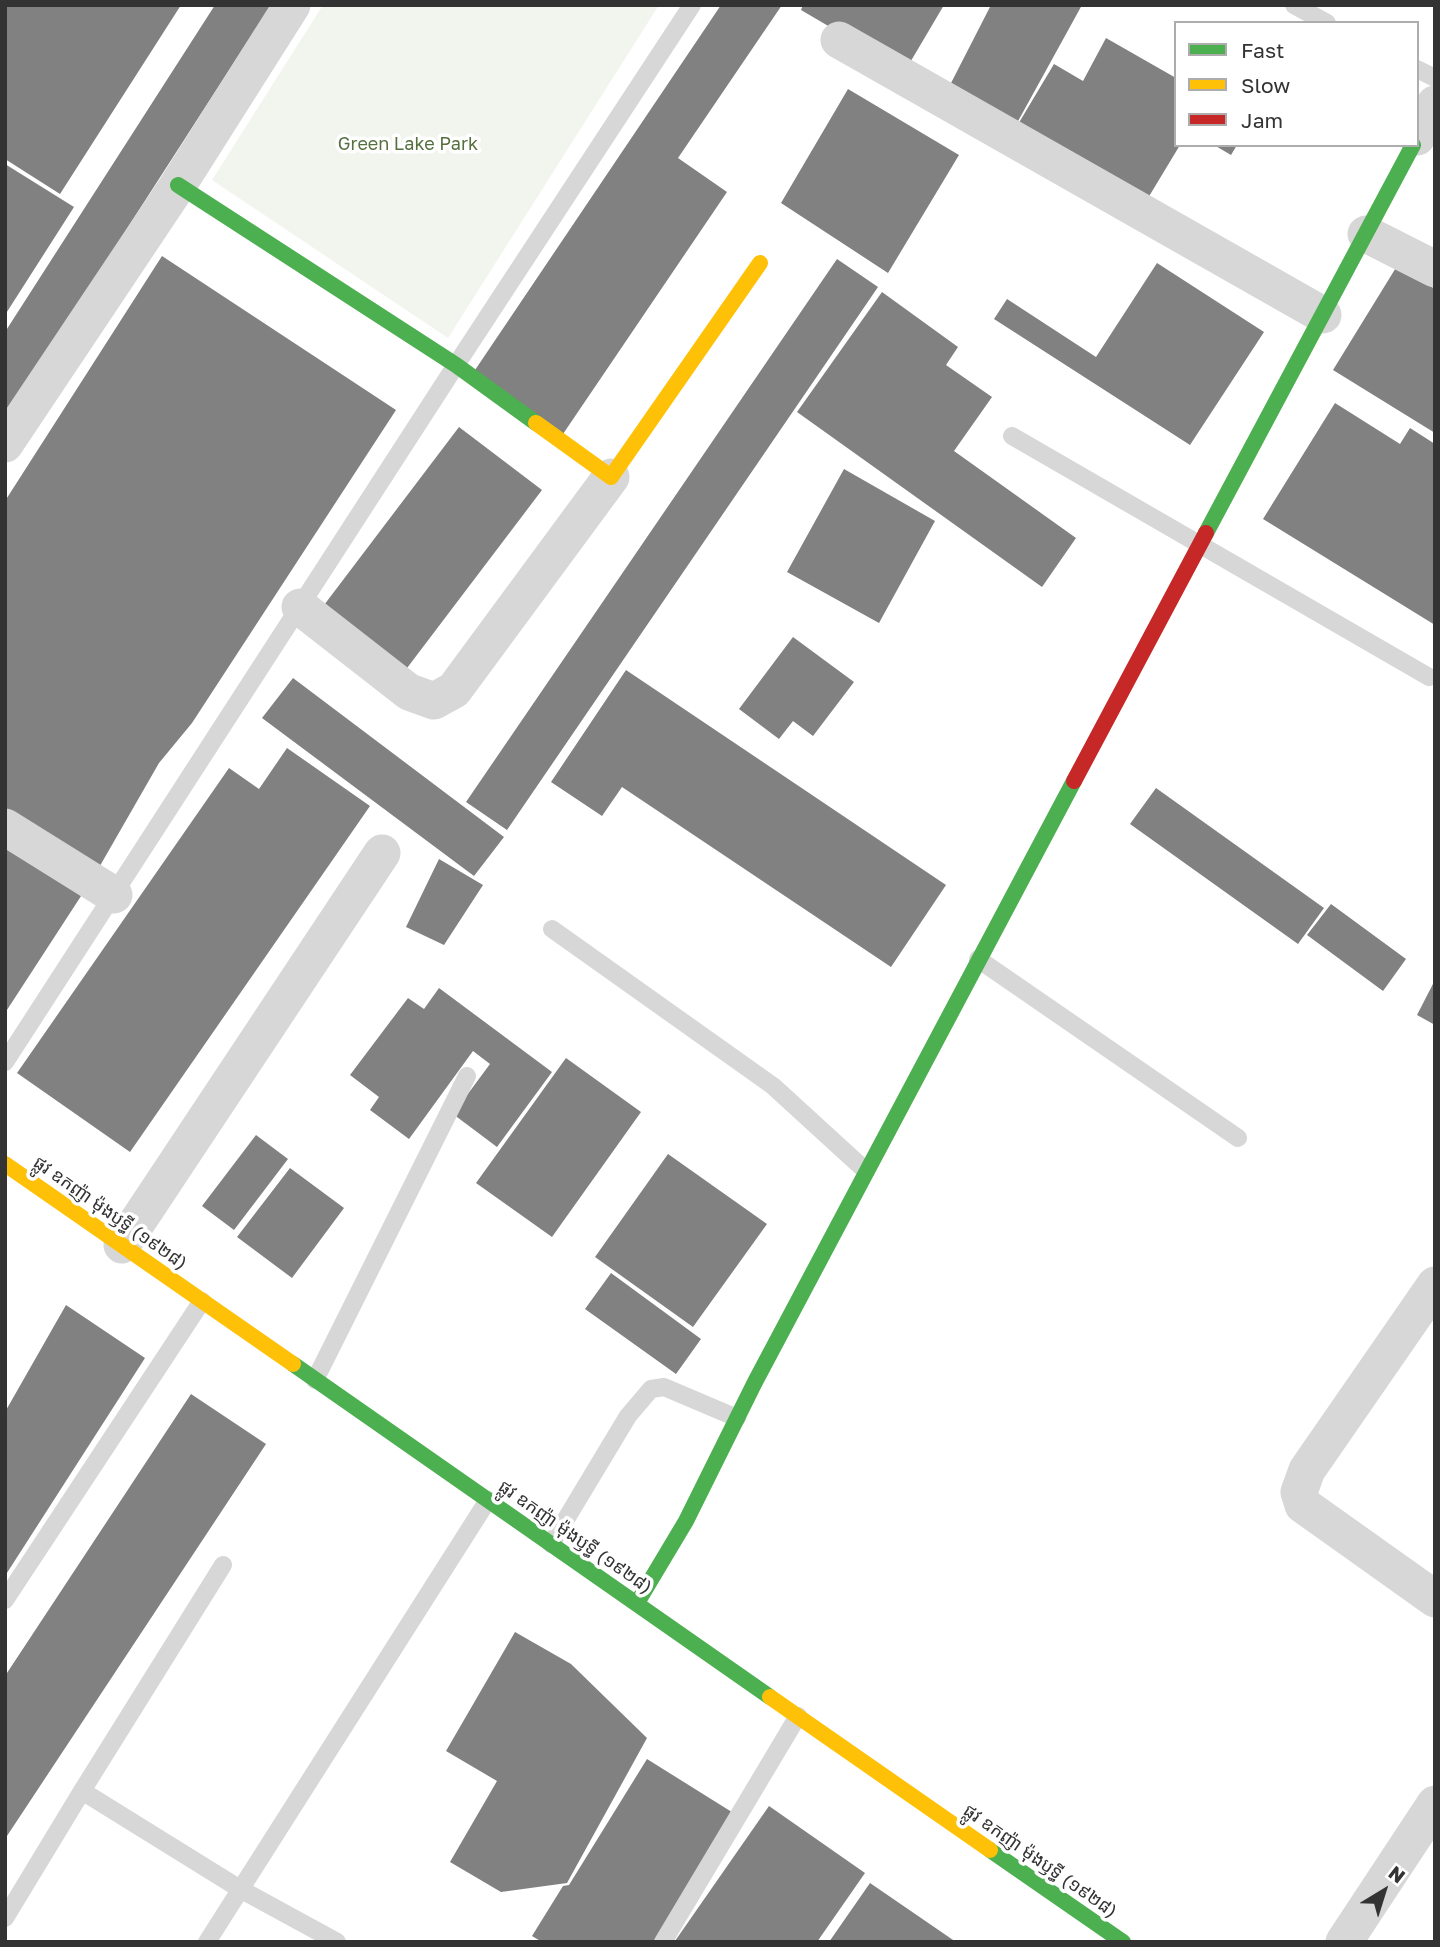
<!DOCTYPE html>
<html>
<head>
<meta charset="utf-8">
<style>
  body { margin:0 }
  #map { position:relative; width:1440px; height:1947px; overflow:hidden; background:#fff; font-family:"Golos Text",sans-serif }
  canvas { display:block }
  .frame { position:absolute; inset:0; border:7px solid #333; pointer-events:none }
  .legend { position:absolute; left:1174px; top:21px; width:245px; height:126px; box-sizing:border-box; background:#fff; border:2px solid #adadad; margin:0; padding:9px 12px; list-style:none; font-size:21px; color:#333 }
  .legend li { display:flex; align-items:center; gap:14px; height:35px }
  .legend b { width:35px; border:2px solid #adadad }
  .north { position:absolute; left:1349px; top:1856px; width:70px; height:70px; -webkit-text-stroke:5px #fff; paint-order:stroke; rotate:38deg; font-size:19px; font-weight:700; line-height:28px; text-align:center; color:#333 }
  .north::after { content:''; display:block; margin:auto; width:24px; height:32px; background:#333; clip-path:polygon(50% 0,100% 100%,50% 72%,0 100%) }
</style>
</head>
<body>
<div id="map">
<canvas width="1440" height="1947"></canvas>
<div class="frame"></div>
<ul class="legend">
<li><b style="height:9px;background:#4caf50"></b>Fast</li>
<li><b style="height:9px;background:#ffc107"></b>Slow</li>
<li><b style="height:9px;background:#c62828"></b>Jam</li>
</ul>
<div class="north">N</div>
</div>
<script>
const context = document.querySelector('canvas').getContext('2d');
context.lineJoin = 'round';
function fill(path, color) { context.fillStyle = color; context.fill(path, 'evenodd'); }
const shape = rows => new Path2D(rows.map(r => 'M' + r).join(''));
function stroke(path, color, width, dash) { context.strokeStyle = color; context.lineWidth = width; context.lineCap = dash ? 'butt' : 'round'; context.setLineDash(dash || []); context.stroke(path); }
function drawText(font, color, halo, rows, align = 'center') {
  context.font = font + ' "Golos Text","Noto Sans Khmer",sans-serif'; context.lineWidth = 7; context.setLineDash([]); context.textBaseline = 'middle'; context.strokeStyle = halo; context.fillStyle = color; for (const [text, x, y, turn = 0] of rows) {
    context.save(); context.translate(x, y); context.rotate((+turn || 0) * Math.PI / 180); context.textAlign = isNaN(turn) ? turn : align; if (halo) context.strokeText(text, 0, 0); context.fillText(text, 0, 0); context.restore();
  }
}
const green = shape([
  [323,5,659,5,448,338,212,180]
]);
const building = shape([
  [5,5,181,5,60,194,5,159],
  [215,5,271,5,5,418,5,332],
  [721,5,782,5,678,158,727,192,563,434,473,373],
  [803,5,944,5,905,71,801,10],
  [991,5,1082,5,1017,123,950,85],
  [1106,38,1176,78,1176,145,1180,145,1145,203,1017,126,1054,64,1083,81],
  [848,89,959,155,888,273,781,203],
  [1214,145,1237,145,1231,155],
  [5,164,74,207,5,315],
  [162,256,396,410,192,723,159,763,97,871,5,814,5,501],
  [837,259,878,287,507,830,466,802],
  [1157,263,1264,332,1190,445,994,319,1007,299,1096,357],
  [1397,266,1435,289,1435,433,1333,370],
  [882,292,958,347,946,365,992,397,954,451,1076,538,1042,587,797,412],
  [1335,403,1400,444,1410,428,1435,444,1435,625,1263,519],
  [459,427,542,490,401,676,318,613],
  [844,469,935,521,879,623,787,572],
  [793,637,854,682,813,736,793,721,779,739,739,709],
  [626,670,946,885,891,967,622,787,602,816,551,782],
  [293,678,504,837,474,876,262,718],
  [287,748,370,806,130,1152,17,1073,229,768,259,789],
  [1156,788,1324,908,1298,944,1130,824],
  [5,842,83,893,5,1013],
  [439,859,483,885,444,945,406,927],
  [1331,904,1406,959,1383,991,1307,935],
  [1435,980,1435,1025,1417,1015],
  [439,988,552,1072,497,1147,453,1114,490,1064,473,1051,409,1139,370,1110,379,1097,350,1075,408,998,424,1009],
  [566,1058,641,1112,552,1237,476,1183],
  [256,1135,288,1159,234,1230,202,1206],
  [668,1154,767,1224,693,1327,595,1257],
  [290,1168,344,1208,292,1278,237,1237],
  [611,1273,701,1339,676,1374,585,1309],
  [66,1305,145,1358,5,1576,5,1412],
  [191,1394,266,1444,5,1839,5,1676],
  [515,1632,571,1664,647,1738,567,1883,501,1892,450,1862,497,1781,446,1751],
  [647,1759,735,1814,656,1942,542,1942,532,1936,563,1886,569,1885],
  [769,1806,865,1873,817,1942,677,1942,675,1941],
  [870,1883,956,1942,829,1942]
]);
const lane = shape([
  [1294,5,1327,23],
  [1417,69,1435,78],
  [1012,436,1429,677],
  [552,929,773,1086,866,1171],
  [978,959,1238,1138],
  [5,1062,456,365,692,5],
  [315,1380,467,1076],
  [551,1544,628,1416,651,1389,664,1387,737,1418],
  [223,1565,82,1791,240,1889,337,1942],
  [5,1600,202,1301],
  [5,1918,82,1791],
  [207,1942,488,1500],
  [663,1942,798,1716]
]);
const street = shape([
  [839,40,1323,315],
  [1417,137,1435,104],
  [1366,234,1435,269],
  [5,444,178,185,292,5],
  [300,607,409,692,434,701,454,690,611,477],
  [5,827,114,895],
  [122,1245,382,853],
  [1435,1285,1307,1470,1299,1492,1303,1505,1435,1599],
  [1344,1942,1435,1804]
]);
const fast = shape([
  [178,185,456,365,536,423],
  [1206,533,1413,145],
  [293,1364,770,1697],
  [637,1603,686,1521,755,1382,1074,781],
  [990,1850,1123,1942]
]);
const slow = shape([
  [536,423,611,477,760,263],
  [5,1164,293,1364],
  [770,1697,990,1850]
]);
const jam = shape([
  [1074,781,1206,533]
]);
const parkNames = [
  ["Green Lake Park",408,144]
];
const streetNames = [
  ["ផ្លូវ ឧកញ៉ា ម៉ុងឫទ្ធី (១៩២៨)",110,1213,35],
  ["ផ្លូវ ឧកញ៉ា ម៉ុងឫទ្ធី (១៩២៨)",575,1537,35],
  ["ផ្លូវ ឧកញ៉ា ម៉ុងឫទ្ធី (១៩២៨)",1040,1861,35]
];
fill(green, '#f1f5ed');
fill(building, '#818181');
stroke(lane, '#d7d7d7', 18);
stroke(street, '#d7d7d7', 37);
stroke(fast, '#4caf50', 16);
stroke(slow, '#ffc107', 16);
stroke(jam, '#c62828', 16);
drawText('18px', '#56703f', '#fff', parkNames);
drawText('18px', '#333', '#fff', streetNames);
</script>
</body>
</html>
